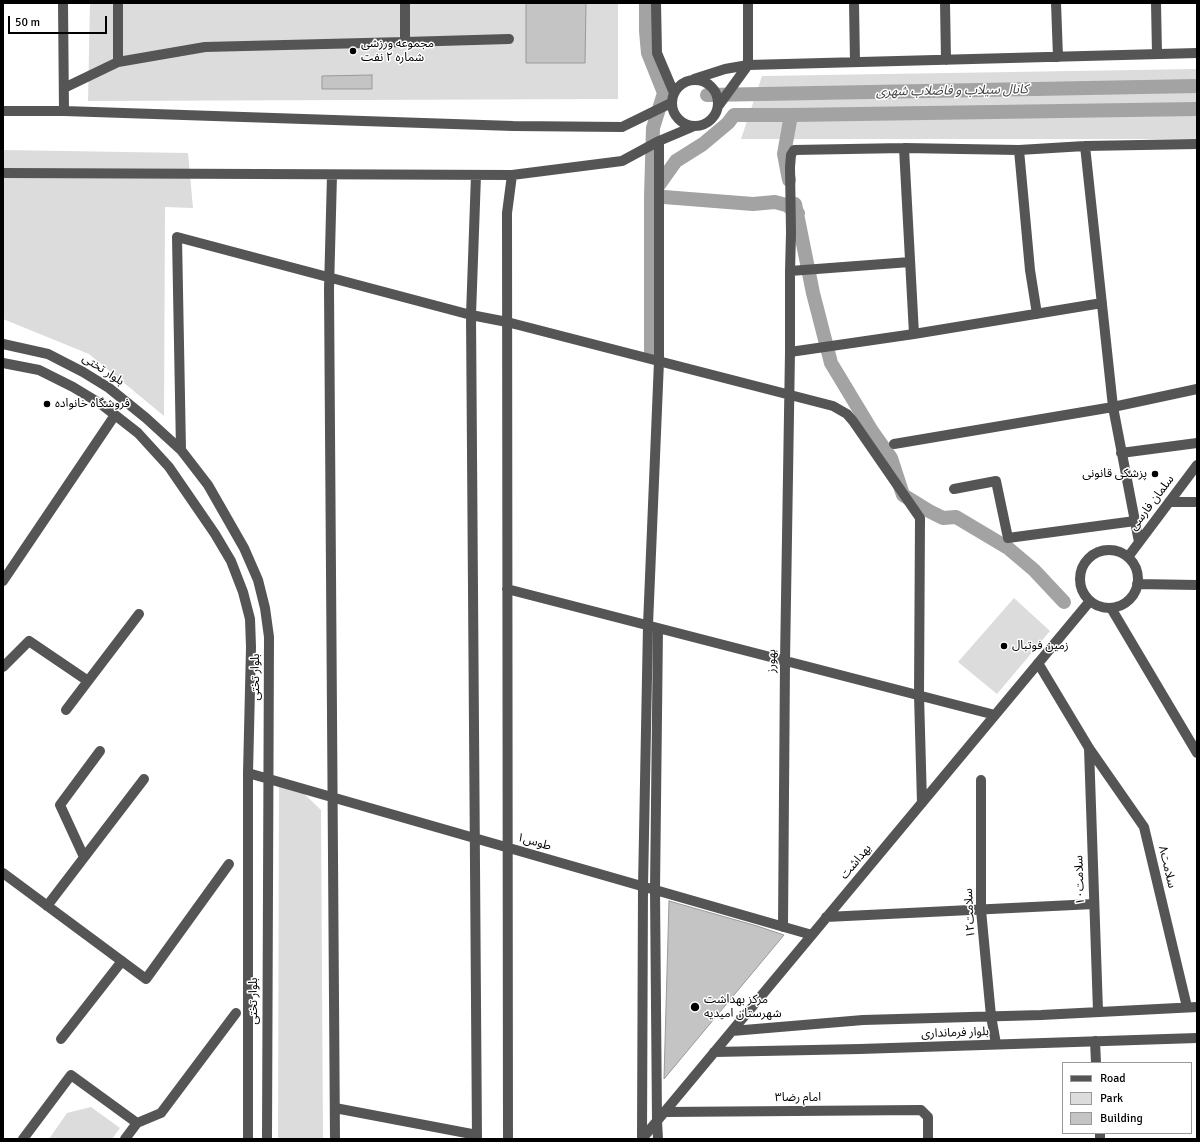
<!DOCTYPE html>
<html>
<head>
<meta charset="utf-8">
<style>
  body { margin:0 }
  #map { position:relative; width:1200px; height:1142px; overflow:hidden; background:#fff; font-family:Signika,sans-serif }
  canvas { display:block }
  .frame { position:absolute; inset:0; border:4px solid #000; pointer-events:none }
  .legend { position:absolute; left:1062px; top:1062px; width:130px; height:72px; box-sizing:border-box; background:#fff; border:1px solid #999; margin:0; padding:5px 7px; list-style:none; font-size:12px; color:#000 }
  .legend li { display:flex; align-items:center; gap:8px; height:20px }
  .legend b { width:20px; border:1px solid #999 }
  .scale { position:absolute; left:8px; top:16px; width:99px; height:18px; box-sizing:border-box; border:2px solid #000; border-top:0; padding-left:5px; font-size:12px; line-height:14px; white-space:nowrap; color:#000; -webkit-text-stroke:3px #fff; paint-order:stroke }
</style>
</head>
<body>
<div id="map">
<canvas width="1200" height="1142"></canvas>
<div class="frame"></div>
<ul class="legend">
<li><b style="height:5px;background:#555"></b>Road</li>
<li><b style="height:11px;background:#dcdcdc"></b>Park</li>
<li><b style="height:11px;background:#c4c4c4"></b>Building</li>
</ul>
<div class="scale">50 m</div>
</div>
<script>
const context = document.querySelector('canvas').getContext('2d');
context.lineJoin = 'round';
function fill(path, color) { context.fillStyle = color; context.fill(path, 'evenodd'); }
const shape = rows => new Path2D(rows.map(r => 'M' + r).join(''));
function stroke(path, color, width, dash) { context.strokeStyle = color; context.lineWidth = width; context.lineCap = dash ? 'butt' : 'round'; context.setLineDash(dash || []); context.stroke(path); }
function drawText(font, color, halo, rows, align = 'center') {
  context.font = font + ' Signika,"Noto Sans Arabic",sans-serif'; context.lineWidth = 3; context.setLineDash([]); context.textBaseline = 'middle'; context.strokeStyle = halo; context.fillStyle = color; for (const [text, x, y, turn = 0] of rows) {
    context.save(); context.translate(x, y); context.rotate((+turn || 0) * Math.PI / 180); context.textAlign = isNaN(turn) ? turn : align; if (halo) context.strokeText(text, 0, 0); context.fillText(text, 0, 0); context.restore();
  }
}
const green = shape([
  [90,3,618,3,618,99,88,101],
  [1197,69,1197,139,741,139,762,76],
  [3,150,188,153,193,208,165,207,164,416,89,354,3,319],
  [1014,598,1050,631,997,694,958,662],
  [279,783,299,789,321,810,323,1139,278,1139],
  [91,1107,120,1128,112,1139,49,1139,67,1113]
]);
const canal = shape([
  [646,3,646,31,648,53,664,93,653,128,651,196,651,351],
  [707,95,1197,86],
  [789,180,784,154,791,115],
  [795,204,813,293,831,363,872,431,891,458,903,495,929,511,943,518,956,517,1008,548,1034,570,1064,602],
  [798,213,786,205,775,202,753,204,651,196,676,161,703,144,728,123,734,115,791,115,1197,109]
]);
const building = shape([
  [526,3,586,3,585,63,526,63,526,3],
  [372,75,372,89,322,89,322,76,372,75],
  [669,901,757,926,784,935,664,1079,669,901]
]);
const minor = shape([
  [63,3,64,111],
  [118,3,118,62],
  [656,3,657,53,674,93],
  [748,3,748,65,1197,53],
  [854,3,855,62],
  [945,3,946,60],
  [1056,3,1058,57],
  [1156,3,1157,54],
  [405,42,509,39],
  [694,79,725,69,748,65,719,105],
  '672 103a23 23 0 1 1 46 0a23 23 0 1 1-46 0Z',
  [64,88,118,62,205,47,405,42,405,3],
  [3,111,64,111,513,126,622,127,671,103],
  [1085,146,1113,407,1139,542],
  [904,148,914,334],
  [1019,150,1030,270,1037,314],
  [3,173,512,175,622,161,659,141,692,127],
  [332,175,329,289,335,1139],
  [476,175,471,315,477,1139],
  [790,271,910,262],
  [3,344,48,354,83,372,109,388,146,418,181,450,208,485,244,548,258,580,265,608,269,637,267,1139],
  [790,352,914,334,1102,303],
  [3,363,39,370,73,387,101,404,138,433,169,467,215,534,231,561,243,592,250,619,251,647,248,773,248,1139],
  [894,444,1113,407,1197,389],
  [181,450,177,237,471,315,507,322,833,406,847,414,853,421,920,518,919,695,922,803],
  [1121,453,1197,443],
  [954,489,996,481,1008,538,1135,521],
  [1169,502,1197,502],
  '1080 579a29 29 0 1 1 58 0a29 29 0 1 1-58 0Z',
  [1128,557,1197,465],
  [3,581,115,415],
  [1137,584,1197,585],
  [507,589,995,715],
  [1111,608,1197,753],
  [658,628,655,890,657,1121,658,1139],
  [1038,663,1089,748,1144,827,1187,1007],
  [3,667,29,641,88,681,139,614],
  [66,710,88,681],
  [1089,748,1098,1011],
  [248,773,812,935],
  [981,780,981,910,991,1016,996,1044],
  [84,857,60,805,100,751],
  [3,873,146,979,229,864],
  [47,906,144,779],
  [826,917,1094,904],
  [783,927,785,661,790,352,790,271,791,233,790,167,791,155,794,150,904,148,1019,150,1085,146,1197,144],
  [732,1031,863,1020,1041,1015,1197,1007],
  [61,1039,122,961],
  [1095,1041,1096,1063],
  [714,1052,860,1049,1197,1038],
  [335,1108,477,1135],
  [665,1112,921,1110,928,1117,928,1139],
  [1100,1133,1100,1139],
  [642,1138,643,887,648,625,659,361,659,141],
  [23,1139,71,1075,137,1123],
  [125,1139,137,1123,161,1113,236,1013],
  [508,1139,507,213,512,175],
  [642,1139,1090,601]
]);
const markers = [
  [353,51,4,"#000"],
  [47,404,4,"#000"],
  [1155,474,4,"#000"],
  [1004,646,4,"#000"],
  [695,1007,5,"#000"]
];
const poiNames = [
  ["مجموعه ورزشی",361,44],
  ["شماره ۲ نفت",361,58],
  ["فروشگاه خانواده",55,404],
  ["پزشکی قانونی",1147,474,"right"],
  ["زمین فوتبال",1012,646],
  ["مرکز بهداشت",704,1000],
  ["شهرستان امیدیه",704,1014]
];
const streetNames = [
  ["بلوار تختی",103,370,33],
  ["سلمان فارسی",1152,503,-53],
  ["بهورز",772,661,-89],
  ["بلوار تختی",256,677,-90],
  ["طوس۱",534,842,16],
  ["بهداشت",856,862,-50],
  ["سلامت۸",1167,867,77],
  ["سلامت۱۰",1080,880,-92],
  ["سلامت۱۲",970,913,-93],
  ["بلوار تختی",254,1001,-90],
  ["بلوار فرمانداری",955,1033,-2],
  ["امام رضا۳",798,1098]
];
const waterNames = [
  ["کانال سیلاب و فاضلاب شهری",952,91,-1]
];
fill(green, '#dcdcdc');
stroke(canal, '#a3a3a3', 14);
fill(building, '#c4c4c4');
stroke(building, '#999', 1);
stroke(minor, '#555', 10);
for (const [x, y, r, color] of markers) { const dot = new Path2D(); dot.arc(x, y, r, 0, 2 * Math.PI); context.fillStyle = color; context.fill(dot); stroke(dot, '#fff', 1.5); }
drawText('12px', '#000', '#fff', poiNames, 'left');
drawText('12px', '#000', '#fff', streetNames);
drawText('italic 13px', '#444', '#fff', waterNames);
</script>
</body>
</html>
